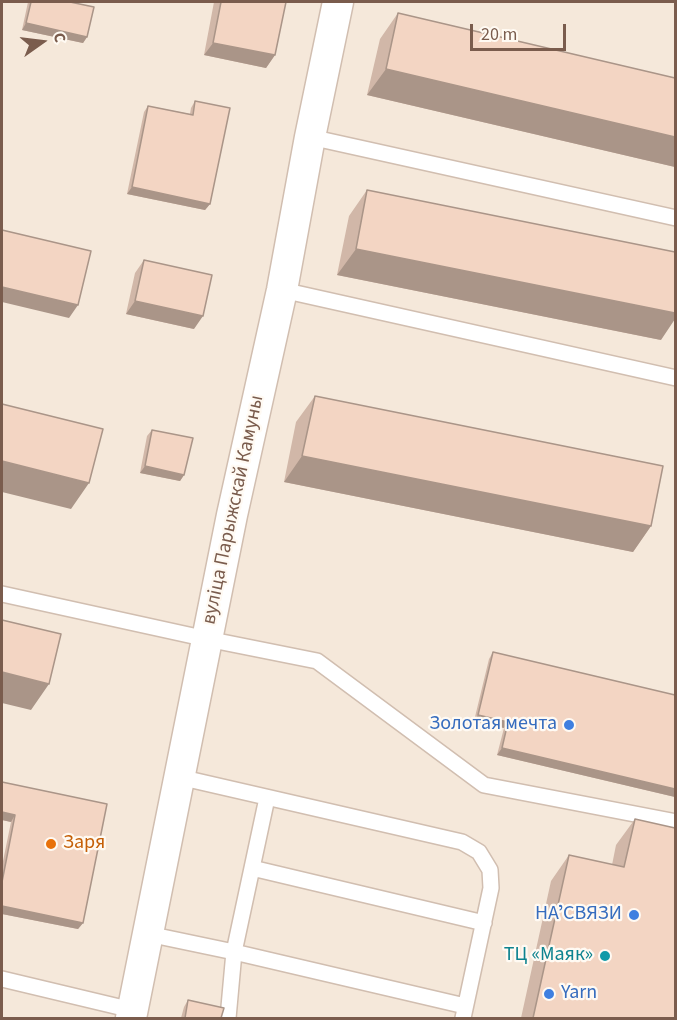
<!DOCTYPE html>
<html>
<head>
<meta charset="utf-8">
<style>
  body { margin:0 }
  #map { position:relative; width:677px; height:1020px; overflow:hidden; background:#fdf6ec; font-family:"Source Sans 3",sans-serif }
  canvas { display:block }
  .frame { position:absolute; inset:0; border:3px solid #7a5c4d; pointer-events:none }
  .north { position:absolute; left:12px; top:12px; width:60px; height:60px; -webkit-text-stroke:4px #fffaf3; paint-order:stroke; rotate:76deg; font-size:16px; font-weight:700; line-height:24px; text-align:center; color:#7a5c4d }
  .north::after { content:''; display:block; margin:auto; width:21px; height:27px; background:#7a5c4d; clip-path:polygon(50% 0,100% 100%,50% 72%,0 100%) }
  .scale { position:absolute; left:470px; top:24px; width:96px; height:27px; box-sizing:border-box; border:3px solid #7a5c4d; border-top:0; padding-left:8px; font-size:18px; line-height:21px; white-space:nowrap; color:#7a5c4d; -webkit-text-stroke:4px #fffaf3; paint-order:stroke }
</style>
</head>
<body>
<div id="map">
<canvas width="677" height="1020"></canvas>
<div class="frame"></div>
<div class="north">С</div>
<div class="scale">20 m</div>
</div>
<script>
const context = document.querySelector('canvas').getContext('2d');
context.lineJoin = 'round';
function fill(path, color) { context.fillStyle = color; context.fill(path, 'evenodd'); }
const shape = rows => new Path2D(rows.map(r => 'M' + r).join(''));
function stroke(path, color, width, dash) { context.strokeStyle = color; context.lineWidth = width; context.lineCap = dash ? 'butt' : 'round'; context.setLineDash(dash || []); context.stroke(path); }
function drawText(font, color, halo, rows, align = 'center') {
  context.font = font + ' "Source Sans 3",sans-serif'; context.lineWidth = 4.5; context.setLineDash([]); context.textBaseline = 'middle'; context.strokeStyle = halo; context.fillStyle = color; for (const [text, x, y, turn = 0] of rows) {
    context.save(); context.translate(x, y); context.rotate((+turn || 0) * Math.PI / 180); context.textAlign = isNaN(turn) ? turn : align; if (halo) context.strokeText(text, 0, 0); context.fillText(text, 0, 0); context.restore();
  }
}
const residential = shape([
  [2,2,675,2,675,1018,2,1018]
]);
const service = shape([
  [310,137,676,218],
  [282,290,676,378],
  [2,594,207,639,317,661,484,785,676,822],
  [179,777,462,842,479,852,490,870,491,888,463,1018],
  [252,868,484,923],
  [148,934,234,952,465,1006],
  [2,979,132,1010],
  [228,1018,234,952,267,798]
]);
const minor = shape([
  [131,1018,232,515,282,290,310,137,338,2]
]);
const wall = shape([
  [28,2,70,2,87,37,83,43,22,30],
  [214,2,286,2,275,55,266,68,204,55],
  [398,13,675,78,675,167,367,95,380,39],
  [195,101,210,204,205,210,127,194,144,112,148,106,190,114,191,108],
  [367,190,661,340,337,275,349,216],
  [144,260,194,329,126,314,135,273],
  [315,396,651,526,633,552,284,482,296,422],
  [152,430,184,475,180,481,140,473,147,436],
  [493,652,675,695,675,797,497,755,504,728,474,721,489,659],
  [2,782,83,923,78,929,2,914,2,866,11,822,2,820],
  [635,819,675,1018,521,1018,551,881,569,855,612,865,616,845],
  [188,1000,221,1018,181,1018,184,1007]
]);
const shadedWall = shape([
  [26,23,87,37,83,43,22,30],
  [213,43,275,55,266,68,204,55],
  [386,69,675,137,675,167,367,95],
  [132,187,210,204,205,210,127,194],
  [356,249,675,313,675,319,661,340,337,275],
  [2,287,78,305,69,318,2,302],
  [135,301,203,316,194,329,126,314],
  [302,456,651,526,633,552,284,482],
  [2,461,89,483,71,509,2,492],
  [145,466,184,475,180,481,140,473],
  [2,672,49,684,31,710,2,703],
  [478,715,508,722,504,728,474,721],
  [502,748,675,789,675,797,497,755],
  [2,812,15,815,11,822,2,820],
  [2,906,83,923,78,929,2,914]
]);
const building = shape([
  [31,2,70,2,94,7,87,37,26,23,31,2],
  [221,2,286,2,275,55,213,43,221,2],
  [398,13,675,78,675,137,386,69,398,13],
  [195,101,230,108,210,204,132,187,148,106,193,115,195,101],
  [367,190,675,252,675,313,356,249,367,190],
  [2,230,91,251,78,305,2,287,2,230],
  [144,260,212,275,203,316,135,301,144,260],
  [315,396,663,466,651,526,302,456,315,396],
  [2,404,103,429,89,483,2,461,2,404],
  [152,430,193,438,184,475,145,466,152,430],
  [2,620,61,634,49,684,2,672,2,620],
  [493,652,675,695,675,789,502,748,508,722,478,715,493,652],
  [2,782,107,804,83,923,2,906,2,882,15,815,2,812,2,782],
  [635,819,675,828,675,1018,533,1018,569,855,624,867,635,819],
  [188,1000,224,1008,221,1018,185,1018,188,1000]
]);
const markers = [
  [569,725,6,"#3f7fe0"],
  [51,844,6,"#e8710a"],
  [634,915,6,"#3f7fe0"],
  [605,956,6,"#0f9aa8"],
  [549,994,6,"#3f7fe0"]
];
const streetNames = [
  ["вуліца Парыжскай Камуны",234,510,-78]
];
const shopNames = [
  ["Золотая мечта",557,725],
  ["НАʼСВЯЗИ",622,915],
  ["Yarn",561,994,"left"]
];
const foodNames = [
  ["Заря",63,844]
];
const cultureNames = [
  ["ТЦ «Маяк»",593,956]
];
fill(residential, '#f5e8da');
stroke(service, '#d1beb0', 18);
stroke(minor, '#d1beb0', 33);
stroke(service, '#fff', 15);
stroke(minor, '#fff', 30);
fill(wall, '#d1b7a8');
fill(shadedWall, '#aa9588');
fill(building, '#f3d5c3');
stroke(building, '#aa9588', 1.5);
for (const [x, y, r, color] of markers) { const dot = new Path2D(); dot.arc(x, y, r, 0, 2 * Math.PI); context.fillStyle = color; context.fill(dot); stroke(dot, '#fffaf3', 2); }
drawText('20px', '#7a5c4d', '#fffaf3', streetNames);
drawText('20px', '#366cbe', '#fffaf3', shopNames, 'right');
drawText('20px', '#c56008', '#fffaf3', foodNames, 'left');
drawText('20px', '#0d838f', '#fffaf3', cultureNames, 'right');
</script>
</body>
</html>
